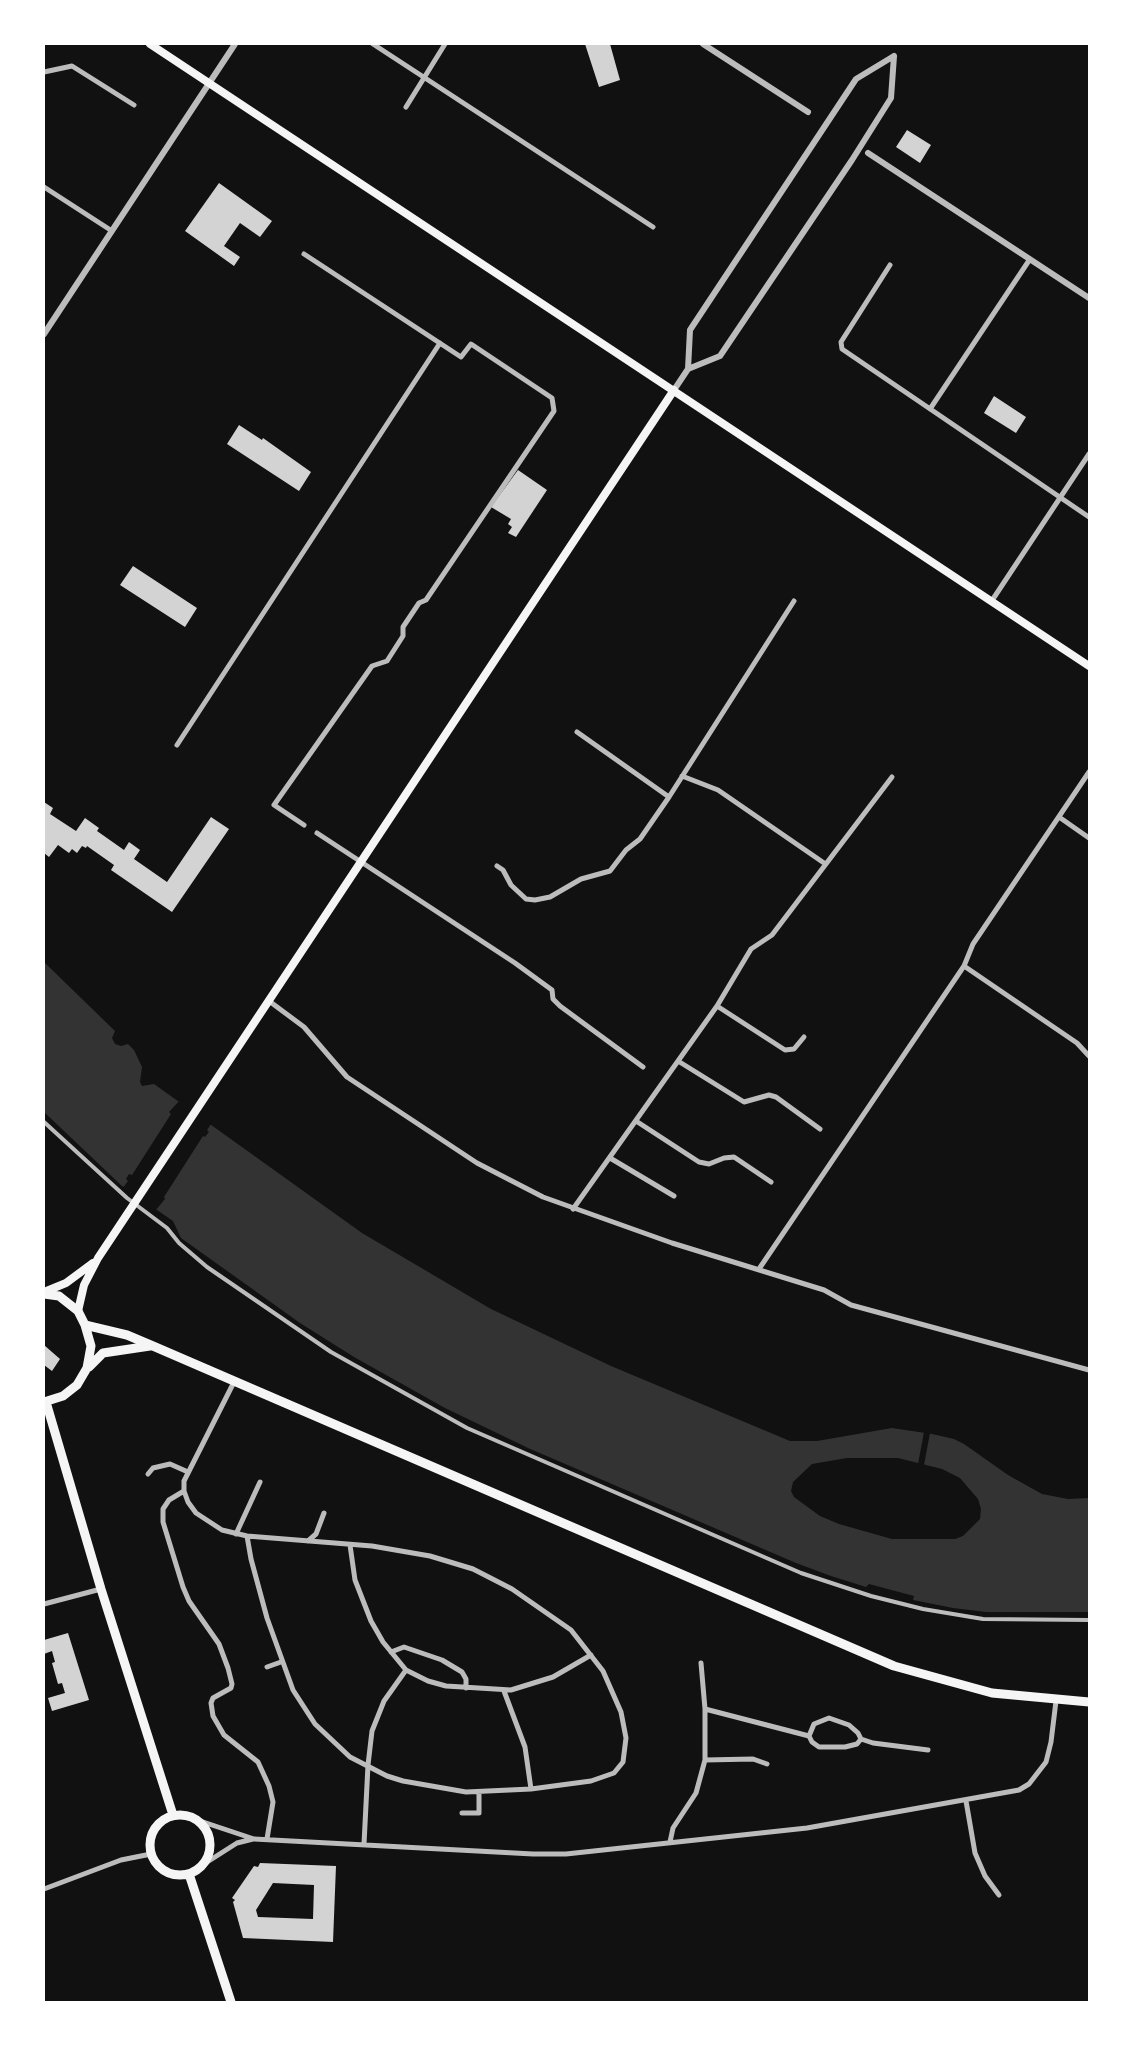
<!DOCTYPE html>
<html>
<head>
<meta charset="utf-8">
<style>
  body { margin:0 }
  #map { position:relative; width:1133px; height:2046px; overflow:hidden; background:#111; font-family:Spectral,serif }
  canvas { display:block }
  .frame { position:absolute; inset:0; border:45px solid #fff; pointer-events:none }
</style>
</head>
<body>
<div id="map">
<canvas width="1133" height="2046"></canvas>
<div class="frame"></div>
</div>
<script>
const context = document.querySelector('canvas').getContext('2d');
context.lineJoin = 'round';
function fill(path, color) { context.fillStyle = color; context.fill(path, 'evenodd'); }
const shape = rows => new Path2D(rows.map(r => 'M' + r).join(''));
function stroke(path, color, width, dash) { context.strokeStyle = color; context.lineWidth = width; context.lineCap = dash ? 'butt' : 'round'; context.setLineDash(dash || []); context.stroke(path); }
const water = shape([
  [44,962,115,1031,112,1038,115,1044,121,1046,128,1044,134,1050,142,1067,140,1082,142,1086,154,1084,362,1233,491,1309,611,1366,790,1441,817,1441,892,1428,932,1434,954,1439,964,1444,1008,1475,1042,1494,1068,1499,1089,1498,1089,1612,986,1612,953,1608,913,1600,914,1596,869,1584,866,1587,831,1576,796,1563,528,1448,445,1408,354,1357,300,1323,181,1238,173,1221,122,1186,44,1112],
  [847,1458,898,1458,942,1469,960,1478,978,1499,981,1509,980,1519,963,1536,955,1539,892,1539,839,1524,820,1516,794,1497,791,1491,793,1482,812,1464]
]);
const pier = shape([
  [181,1099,213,1121,207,1130,209,1132,205,1137,203,1136,164,1197,165,1199,155,1211,122,1189,128,1181,126,1179,129,1174,132,1175,171,1114,169,1112],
  [924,1432,930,1433,924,1465,918,1464]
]);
const building = shape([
  [585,44,610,44,620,80,599,87],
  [907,130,931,145,920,163,896,147],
  [219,183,272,221,260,237,240,223,224,246,240,257,234,266,185,231],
  [994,396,1026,417,1016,433,984,413],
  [239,425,262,440,263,438,311,472,299,491,227,444],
  [518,470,547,490,516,537,508,533,512,527,508,524,511,519,491,507],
  [133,566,197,608,185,627,120,585],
  [44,802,53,808,50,814,76,831,85,818,99,828,97,831,124,850,129,842,140,850,134,859,167,882,211,817,229,829,172,912,111,870,114,865,87,846,86,848,82,846,77,853,72,849,69,853,58,845,49,857,44,853],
  [44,1345,60,1359,52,1371,44,1365],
  [68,1633,89,1700,52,1711,48,1698,65,1693,62,1683,58,1684,52,1663,55,1662,52,1651,44,1654,44,1640],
  [260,1863,336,1866,333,1942,243,1938,233,1902,235,1900,232,1898,254,1866,258,1867],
  [273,1883,314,1885,313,1919,258,1917,256,1910]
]);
const pedestrian = shape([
  [44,1122,127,1198,167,1228,179,1243,207,1267,331,1352,467,1428,801,1573,871,1596,923,1609,983,1619,1089,1620]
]);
const minor = shape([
  [373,44,653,227],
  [44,72,72,66,134,105],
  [406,107,445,44],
  [44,187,112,231],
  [890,265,841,342,842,349,1089,517],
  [930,409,1030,259],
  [991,602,1089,454],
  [577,732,669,797],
  [177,745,440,343],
  [682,776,718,790,824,863],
  [1059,817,1089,838],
  [304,825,274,805,372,666,387,661,403,636,403,627,419,603,426,600,554,411,552,398,471,344,461,357,304,254],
  [317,833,515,963,552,990,553,999,560,1006,643,1067],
  [497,866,503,870,511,885,526,899,535,900,550,897,581,879,610,871,626,850,640,839,669,797,794,601],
  [964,966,1077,1043,1089,1056],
  [269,1001,304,1027,347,1077,477,1163,543,1197,672,1243,824,1290,851,1305,1089,1370],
  [717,1006,785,1050,794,1049,804,1037],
  [678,1061,744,1102,769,1095,776,1097,820,1129],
  [636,1121,699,1162,709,1164,724,1158,734,1157,771,1182],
  [610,1158,674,1196],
  [573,1209,717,1006,751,949,772,935,892,777],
  [759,1269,964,966,973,944,1089,772],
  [234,1382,184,1481,184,1491,188,1502,196,1513,222,1530,247,1536,372,1546,430,1556,473,1569,512,1589,571,1630,603,1671,621,1712,626,1738,623,1762,614,1773,591,1781,531,1789,466,1792,403,1781,387,1776,350,1757,315,1724,293,1690,267,1618,251,1559,247,1536],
  [148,1474,153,1468,170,1464,188,1472],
  [184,1491,169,1500,163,1509,163,1522,183,1587,189,1601,219,1644,228,1668,232,1684,231,1688,213,1698,211,1703,213,1716,224,1735,258,1762,269,1786,273,1802,267,1839],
  [236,1534,260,1482],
  [308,1541,316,1534,324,1513],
  [350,1545,355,1580,371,1621,383,1642,406,1670,428,1681,446,1686,511,1690,553,1677,591,1655],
  [44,1604,101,1589],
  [391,1652,404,1647,442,1660,462,1672,466,1679,466,1688],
  [267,1667,281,1662],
  [504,1691,525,1747,531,1789],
  [705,1709,809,1736,812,1742,819,1747,845,1747,857,1744,861,1739,873,1743,928,1750],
  [809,1736,814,1724,829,1718,849,1725,858,1733,861,1739],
  [705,1760,753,1759,767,1764],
  [966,1801,975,1853,985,1876,999,1895],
  [462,1813,479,1813,479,1792],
  [200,1821,254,1839,533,1854,566,1854,807,1828,1019,1790,1029,1784,1046,1762,1051,1742,1056,1701],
  [670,1842,673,1828,696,1793,705,1760,705,1709,701,1663],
  [364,1844,368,1765,372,1731,384,1701,406,1670],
  [204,1864,237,1843,253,1839],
  [44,1889,121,1860,151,1854]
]);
const tertiary = shape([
  [703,44,808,112],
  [868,153,1089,298],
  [44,334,235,44],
  [688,369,720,356,852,160,891,98,894,56],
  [674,390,688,369,690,330,856,79,894,56]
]);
const secondary = shape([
  [150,44,1089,666],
  [44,1292,66,1283,93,1263],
  [78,1311,84,1285,98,1258,674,390]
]);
const primary = shape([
  [44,1294,59,1296,78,1311,85,1325,91,1346,87,1368,77,1385,63,1396,44,1402],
  [85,1325,127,1335,153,1346,894,1666,992,1693,1089,1702],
  [89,1367,103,1353,150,1346],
  [46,1402,101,1589,173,1815],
  '150 1845a30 30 0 1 1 60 0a30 30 0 1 1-60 0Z',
  [189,1874,231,2002]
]);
fill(water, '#333');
fill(pier, '#111');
fill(building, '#d3d3d3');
stroke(pedestrian, '#bcbcbc', 4);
stroke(minor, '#bcbcbc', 5);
stroke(tertiary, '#bcbcbc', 6);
stroke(secondary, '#f5f5f5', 8);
stroke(primary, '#f5f5f5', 9);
</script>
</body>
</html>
